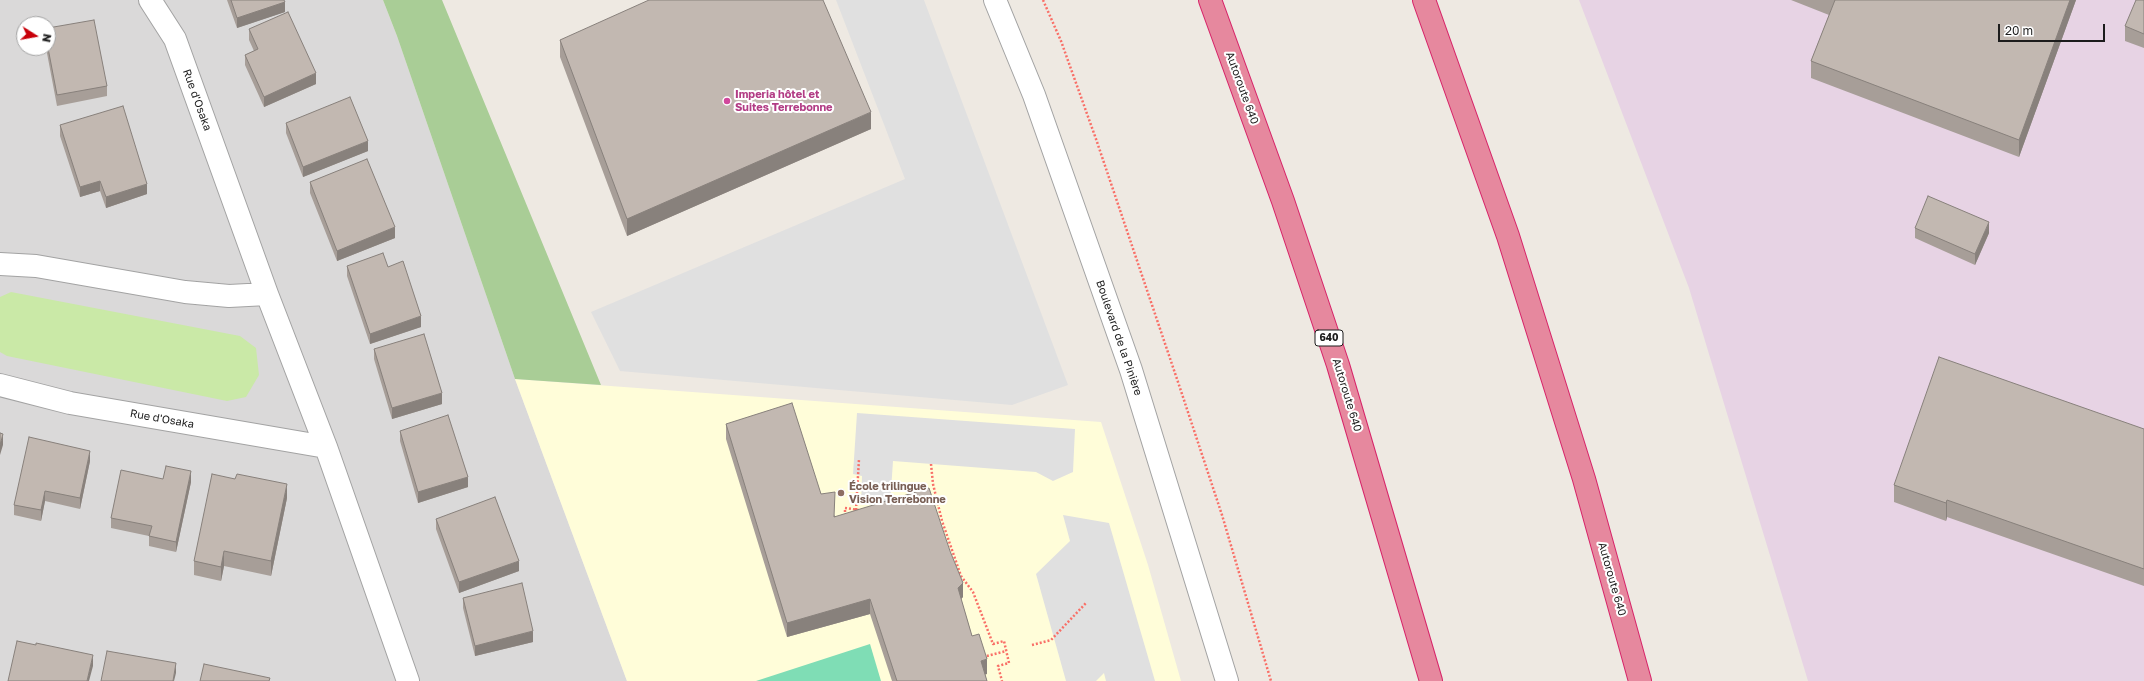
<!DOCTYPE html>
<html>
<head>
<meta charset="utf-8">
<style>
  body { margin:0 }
  #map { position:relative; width:2144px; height:681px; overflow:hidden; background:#eee9e2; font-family:"Golos Text",sans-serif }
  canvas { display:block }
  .north { position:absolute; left:16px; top:16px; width:40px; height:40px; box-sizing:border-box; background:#fff; border:1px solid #a4a4a4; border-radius:50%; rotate:101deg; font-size:11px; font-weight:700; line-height:16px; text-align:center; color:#1c1c1c }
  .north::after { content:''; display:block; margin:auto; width:14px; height:18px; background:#c80009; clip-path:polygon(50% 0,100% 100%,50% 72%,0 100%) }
  .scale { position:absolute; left:1998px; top:24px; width:107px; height:18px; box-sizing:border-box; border:2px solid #1c1c1c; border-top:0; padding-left:5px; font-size:12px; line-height:14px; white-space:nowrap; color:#1c1c1c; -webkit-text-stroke:3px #fff; paint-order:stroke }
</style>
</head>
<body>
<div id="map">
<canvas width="2144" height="681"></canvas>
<div class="north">N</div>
<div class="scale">20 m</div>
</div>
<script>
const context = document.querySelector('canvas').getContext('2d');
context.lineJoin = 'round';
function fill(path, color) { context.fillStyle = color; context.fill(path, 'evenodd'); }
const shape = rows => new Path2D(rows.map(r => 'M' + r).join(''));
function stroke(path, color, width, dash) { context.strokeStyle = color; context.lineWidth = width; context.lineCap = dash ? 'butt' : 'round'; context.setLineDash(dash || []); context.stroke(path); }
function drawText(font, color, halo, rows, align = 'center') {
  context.font = font + ' "Golos Text",sans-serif'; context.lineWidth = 4; context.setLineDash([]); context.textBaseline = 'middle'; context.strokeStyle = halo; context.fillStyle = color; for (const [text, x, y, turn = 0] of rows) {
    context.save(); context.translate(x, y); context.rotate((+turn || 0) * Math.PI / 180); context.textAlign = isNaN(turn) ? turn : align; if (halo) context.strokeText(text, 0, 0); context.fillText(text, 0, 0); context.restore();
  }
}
const residential = shape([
  [0,0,383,0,397,36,515,379,627,681,0,681],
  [24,24,48,24,48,48,24,48]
]);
const industrial = shape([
  [1579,0,2144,0,2144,681,1808,681,1689,288]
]);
const education = shape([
  [515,379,1101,422,1148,565,1181,681,627,681]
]);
const grass = shape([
  [11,292,240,336,256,348,259,375,246,397,227,401,7,356,0,352,0,297]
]);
const forest = shape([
  [383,0,442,0,601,385,515,379,397,36]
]);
const pitch = shape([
  [870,644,881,681,756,681]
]);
const parking = shape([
  [836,0,924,0,1068,385,1012,405,620,371,591,312,905,179],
  [857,413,1075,429,1073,472,1053,481,1036,472,893,461,890,505,861,504,862,476,853,474],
  [1063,515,1109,523,1155,681,1106,681,1104,673,1096,681,1066,681,1036,574,1070,541]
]);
const path = shape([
  [1043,0,1061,41,1096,139,1180,388,1222,515,1271,681],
  [931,464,933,484,942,521,961,576,973,592,993,644,1004,641,1009,663,998,666,1002,681],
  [856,510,859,459],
  [845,516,845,508,859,510],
  [1032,645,1051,640,1086,603],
  [983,657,1006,651]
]);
const minor = shape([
  [150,0,175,39,267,294,326,447,408,681],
  [995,0,1034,95,1131,370,1227,681],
  [0,264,36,266,185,292,229,296,267,294],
  [0,385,70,403,326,447]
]);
const highway = shape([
  [1210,0,1283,201,1338,365,1431,681],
  [1424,0,1508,236,1584,479,1640,681]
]);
const wall = shape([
  [227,0,284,0,285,12,237,28],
  [1791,0,2076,0,2019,157,1811,78,1811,61,1829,15],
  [2144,0,2144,48,2125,41,2125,26],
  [249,29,316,84,264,107,245,65,245,55,254,51,249,40],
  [560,40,871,129,627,236,560,57],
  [46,48,48,48,107,86,107,96,57,106],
  [286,123,368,151,303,177,286,133],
  [60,125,147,194,106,208,100,191,80,197,60,136],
  [310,182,395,238,337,261,310,193],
  [1915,228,1989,233,1975,265,1915,238],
  [347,266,421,327,370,344,347,276],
  [374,349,442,404,392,419,374,359],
  [726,424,821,494,835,516,963,597,961,599,972,636,987,674,985,674,987,681,892,681,870,614,787,637,726,439],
  [2144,429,2144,586,1947,517,1946,521,1894,502,1894,485],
  [400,431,468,487,418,503,400,441],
  [90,461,80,509,45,501,41,521,14,515,14,505],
  [163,479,191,482,176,552,149,546,149,536,111,528,111,518],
  [287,498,271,576,224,566,221,581,194,575,194,561],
  [436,519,519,571,459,593,436,529],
  [463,598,533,642,475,656,463,608]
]);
const shadedWall = shape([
  [2070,0,2076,0,2019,157,2019,140],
  [285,2,285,12,237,28,237,18],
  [316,73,316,84,264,107,264,97],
  [871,112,871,129,627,236,627,219],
  [368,141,368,151,303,177,303,167],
  [100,181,100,191,80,197,80,187],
  [147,184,147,194,106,208,106,197],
  [1989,222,1989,233,1975,265,1975,254],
  [395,227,395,238,337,261,337,251],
  [421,316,421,327,370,344,370,334],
  [442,393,442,404,392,419,392,408],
  [3,434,3,445,0,455,0,445],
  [90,451,90,461,80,509,80,498],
  [191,471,191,482,176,552,176,542],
  [468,477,468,487,418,503,418,492],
  [287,484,287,498,271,576,271,561],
  [45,491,45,501,41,521,41,510],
  [1947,500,1947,517,1946,521,1946,503],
  [224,551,224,566,221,581,221,567],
  [519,561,519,571,459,593,459,582],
  [963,583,963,597,958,602,958,588],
  [870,599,870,614,787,637,787,623],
  [533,631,533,642,475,656,475,646],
  [93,655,93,666,89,681,87,681],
  [987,659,987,674,981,676,981,661],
  [176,663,176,673,174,681,173,681]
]);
const building = shape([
  [231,0,284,0,285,2,237,18,231,0],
  [649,0,823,0,871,112,627,219,560,40,649,0],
  [1835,0,2070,0,2019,140,1811,61,1835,0],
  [2136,0,2144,0,2144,34,2125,26,2136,0],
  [288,12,316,73,264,97,245,55,258,49,249,29,288,12],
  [94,20,107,86,57,95,48,48,48,28,94,20],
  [350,97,368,141,303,167,286,123,350,97],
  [123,106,147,184,106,197,100,181,80,187,60,125,123,106],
  [367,159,395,227,337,251,310,182,367,159],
  [1928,196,1989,222,1975,254,1915,228,1928,196],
  [383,253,388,267,403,261,421,316,370,334,347,266,383,253],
  [424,334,442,393,392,408,374,349,424,334],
  [1939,357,2144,429,2144,569,1947,500,1946,503,1894,485,1939,357],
  [792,403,821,494,835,492,834,517,929,488,950,551,963,583,958,588,972,636,979,634,987,659,981,661,987,681,897,681,870,599,787,623,726,424,792,403],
  [448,415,468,477,418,492,400,431,448,415],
  [0,433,3,434,0,445,0,433],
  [29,437,90,451,80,498,45,491,41,510,14,505,29,437],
  [166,466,191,471,176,542,149,536,152,526,111,518,121,470,163,479,166,466],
  [212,474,235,479,237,474,287,484,271,561,224,551,221,567,194,561,212,474],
  [495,497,519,561,459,582,436,519,495,497],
  [522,583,533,631,475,646,463,598,522,583],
  [17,641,36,645,36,643,93,655,87,681,8,681,17,641],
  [107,651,176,663,173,681,101,681,107,651],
  [204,664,270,678,269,681,200,681,204,664]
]);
const markers = [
  [727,101,4,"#d1479c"],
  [841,493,4,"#8d6e63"]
];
const shields = [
  [1329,338,28]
];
const shieldNames = [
  ["640",1329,338]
];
const streetNames = [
  ["Autoroute 640",1242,88,70],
  ["Rue d'Osaka",197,100,70],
  ["Boulevard de la Pinière",1119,338,71],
  ["Autoroute 640",1347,395,73],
  ["Rue d'Osaka",162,419,10],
  ["Autoroute 640",1612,579,74]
];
const hotelNames = [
  ["Imperia hôtel et",735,95],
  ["Suites Terrebonne",735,108]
];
const educationNames = [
  ["École trilingue",849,487],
  ["Vision Terrebonne",849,500]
];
fill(residential, '#dad9d9');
fill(industrial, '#e7d3e4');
fill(education, '#fffdd9');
fill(grass, '#cae9a7');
fill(forest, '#a9cd96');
fill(pitch, '#7fddb5');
fill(parking, '#e0e0e0');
stroke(minor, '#a3a3a3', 24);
stroke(highway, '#d72469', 24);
stroke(path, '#f96f67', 2.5, [2, 2]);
stroke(minor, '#fff', 22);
stroke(highway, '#e6889e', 22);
fill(wall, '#a79e98');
fill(shadedWall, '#88817c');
fill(building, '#c2b8b1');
stroke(building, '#88817c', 1);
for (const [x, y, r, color] of markers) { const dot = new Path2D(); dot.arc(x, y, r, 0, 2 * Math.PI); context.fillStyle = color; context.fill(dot); stroke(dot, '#fff', 1.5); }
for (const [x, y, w] of shields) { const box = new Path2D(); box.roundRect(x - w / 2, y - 8, w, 16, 3); context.fillStyle = '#fff'; context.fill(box); stroke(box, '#1c1c1c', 1); }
drawText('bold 10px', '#1c1c1c', null, shieldNames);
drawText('11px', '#1c1c1c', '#fff', streetNames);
drawText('bold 11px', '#b23c85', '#fff', hotelNames, 'left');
drawText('bold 11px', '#785e54', '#fff', educationNames, 'left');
</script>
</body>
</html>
